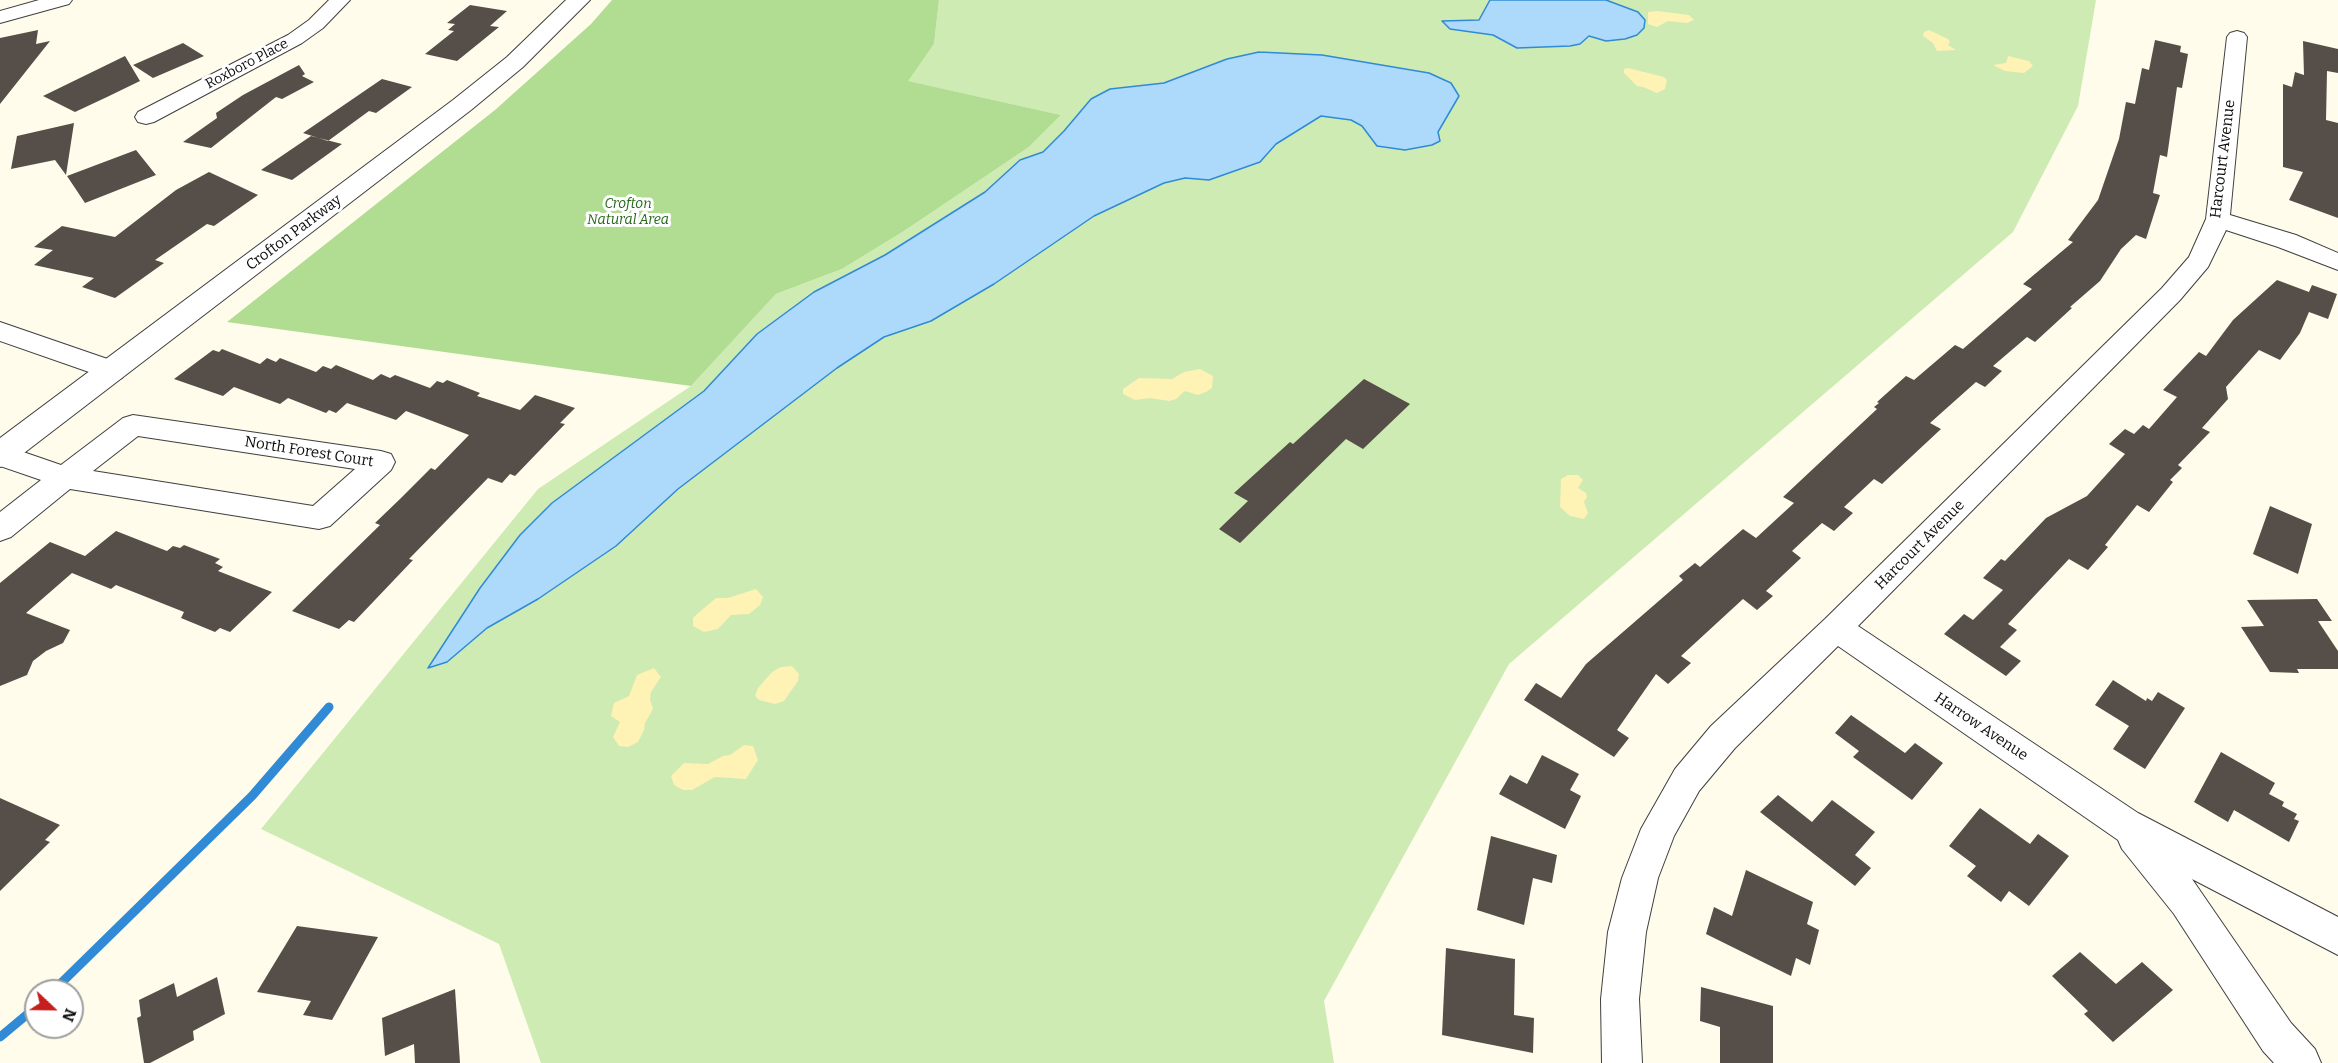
<!DOCTYPE html>
<html>
<head>
<meta charset="utf-8">
<style>
  body { margin:0 }
  #map { position:relative; width:2338px; height:1063px; overflow:hidden; background:#fffcec; font-family:Bitter,serif }
  canvas { display:block }
  .north { position:absolute; left:24px; top:979px; width:60px; height:60px; box-sizing:border-box; background:#fff; border:2px solid #9e9e9e; border-radius:50%; rotate:112deg; font-size:16px; font-weight:700; line-height:24px; text-align:center; color:#0c0c0c }
  .north::after { content:''; display:block; margin:auto; width:21px; height:27px; background:#c41e1d; clip-path:polygon(50% 0,100% 100%,50% 72%,0 100%) }
</style>
</head>
<body>
<div id="map">
<canvas width="2338" height="1063"></canvas>
<div class="north">N</div>
</div>
<script>
const context = document.querySelector('canvas').getContext('2d');
context.lineJoin = 'round';
function fill(path, color) { context.fillStyle = color; context.fill(path, 'evenodd'); }
const shape = rows => new Path2D(rows.map(r => 'M' + r).join(''));
function stroke(path, color, width, dash) { context.strokeStyle = color; context.lineWidth = width; context.lineCap = dash ? 'butt' : 'round'; context.setLineDash(dash || []); context.stroke(path); }
function drawText(font, color, halo, rows, align = 'center') {
  context.font = font + ' Bitter,serif'; context.lineWidth = 6; context.setLineDash([]); context.textBaseline = 'middle'; context.strokeStyle = halo; context.fillStyle = color; for (const [text, x, y, turn = 0] of rows) {
    context.save(); context.translate(x, y); context.rotate((+turn || 0) * Math.PI / 180); context.textAlign = isNaN(turn) ? turn : align; if (halo) context.strokeText(text, 0, 0); context.fillText(text, 0, 0); context.restore();
  }
}
const green = shape([
  [939,0,2096,0,2078,106,2013,232,1509,664,1324,1001,1334,1063,541,1063,499,944,261,829,538,489,691,386,776,294,842,269,904,231,1029,147,1061,115,907,81,934,44]
]);
const forest = shape([
  [612,0,939,0,934,44,908,81,1061,115,1029,147,904,231,842,269,776,294,691,386,227,322,495,110,591,24]
]);
const sand = shape([
  [1657,11,1689,15,1694,20,1687,23,1668,21,1657,27,1648,24,1648,12],
  [1929,30,1948,39,1950,42,1948,45,1956,50,1937,51,1933,43,1923,36,1924,32],
  [2008,56,2029,61,2033,66,2024,73,2005,71,1993,65,2006,63],
  [1628,68,1664,77,1667,80,1665,89,1657,93,1643,87,1637,86,1624,73,1624,69],
  [1200,369,1213,376,1212,388,1206,392,1198,395,1185,391,1176,399,1169,401,1150,398,1135,400,1123,394,1123,389,1139,378,1172,379,1184,372],
  [1568,475,1578,475,1583,480,1578,488,1586,493,1587,497,1584,502,1588,513,1584,519,1570,516,1560,507,1561,479],
  [756,589,763,597,760,605,749,614,731,615,718,629,704,632,693,626,693,618,697,614,716,598,728,598],
  [792,666,799,674,798,681,784,701,775,704,759,700,755,696,758,688,772,672,781,667],
  [654,668,661,677,651,692,650,699,653,709,645,723,644,730,638,742,628,747,619,746,613,737,620,722,611,716,614,703,629,696,637,675],
  [744,745,753,746,758,760,746,779,715,777,692,790,683,790,674,785,671,776,684,763,708,764,723,756,730,755]
]);
const water = shape([
  [1490,0,1606,0,1638,12,1645,20,1644,28,1637,35,1625,39,1606,41,1589,36,1580,44,1570,46,1517,48,1493,35,1450,29,1442,21,1479,20,1490,0],
  [1259,52,1322,55,1429,73,1451,83,1459,96,1438,132,1440,141,1432,145,1405,150,1377,146,1362,126,1351,120,1321,116,1276,144,1260,162,1209,180,1185,178,1164,183,1094,216,994,284,931,321,884,337,837,368,678,489,616,546,538,599,487,628,447,662,428,668,480,588,520,535,552,503,704,391,757,334,814,292,885,255,985,192,1020,160,1043,152,1064,131,1091,99,1110,89,1164,83,1227,59,1259,52]
]);
const stream = shape([
  [53,991,252,796,329,707],
  [0,1037,36,1007]
]);
const building = shape([
  [470,5,507,11,490,26,499,27,457,61,425,54,454,31,448,30,455,24,447,23],
  [38,30,36,44,50,41,0,104,0,38],
  [2155,40,2181,46,2180,52,2188,54,2182,88,2177,87,2167,157,2160,155,2153,193,2160,195,2146,239,2136,235,2121,249,2100,281,2070,307,2072,308,2035,342,2027,337,1993,366,2002,371,1985,387,1976,382,1930,423,1941,429,1882,484,1874,479,1844,507,1853,513,1834,531,1822,523,1792,551,1801,558,1766,591,1773,596,1757,610,1743,599,1681,656,1691,663,1668,684,1656,674,1617,730,1629,738,1614,757,1524,700,1536,683,1561,698,1586,664,1683,580,1679,576,1695,563,1700,567,1743,529,1756,538,1794,503,1783,497,1877,409,1874,407,1879,403,1877,402,1906,376,1914,380,1955,345,1963,349,2032,289,2023,284,2073,242,2068,240,2098,200,2119,139,2126,102,2135,104,2142,68,2149,70],
  [2303,41,2338,49,2338,73,2327,71,2326,120,2338,123,2338,218,2289,200,2303,172,2283,167,2283,84,2292,87,2295,72,2304,75],
  [183,43,204,56,153,78,133,65],
  [125,56,140,81,107,97,75,112,43,96],
  [299,65,305,74,302,76,314,82,282,99,276,97,211,148,183,142,217,118,216,113,243,95],
  [382,79,412,87,376,113,369,111,328,141,303,133],
  [74,123,66,175,55,160,11,169,17,136],
  [311,136,342,144,292,180,261,170],
  [136,150,156,175,85,203,67,176],
  [209,172,258,195,214,226,207,224,155,260,164,263,115,298,82,287,94,278,34,265,53,250,34,247,62,226,115,237,176,190],
  [2277,280,2309,292,2312,285,2337,294,2328,319,2309,312,2300,333,2280,360,2259,350,2226,387,2228,399,2202,428,2210,432,2178,465,2182,468,2170,480,2173,482,2149,512,2137,505,2105,545,2108,547,2088,570,2069,559,2008,624,2017,630,2000,647,2021,661,2006,676,1944,634,1964,614,1973,620,2003,590,1983,578,2001,559,2005,561,2046,518,2087,496,2125,454,2109,444,2125,429,2134,434,2143,425,2149,429,2177,397,2163,390,2199,352,2206,356,2233,320],
  [222,349,260,364,267,358,276,362,280,358,316,372,323,366,331,369,336,365,373,380,381,374,390,378,395,375,430,388,437,381,443,383,447,380,480,393,477,396,520,410,535,395,575,408,560,423,565,424,515,476,510,474,502,483,488,478,409,559,413,560,354,622,349,620,339,629,292,611,380,525,375,523,400,499,431,468,435,470,469,435,406,411,396,420,347,403,336,413,329,410,326,413,288,398,280,404,234,387,223,396,174,379,213,350,219,352],
  [1364,379,1410,404,1363,449,1346,439,1240,543,1219,529,1248,501,1234,493,1290,442,1293,444],
  [2270,506,2312,524,2298,574,2253,554],
  [116,531,167,551,173,546,180,548,184,545,220,559,215,563,223,567,218,571,272,592,230,632,220,628,215,632,181,618,184,612,116,585,111,589,72,573,26,613,70,630,63,643,46,651,33,661,27,675,0,686,0,583,50,542,85,556],
  [2317,599,2332,621,2318,621,2338,651,2338,669,2297,669,2299,673,2270,672,2241,627,2264,626,2247,600],
  [2113,680,2146,701,2147,698,2152,701,2158,692,2185,708,2145,769,2113,749,2129,726,2095,705],
  [1851,715,1905,753,1915,743,1943,763,1912,800,1853,757,1859,751,1835,733],
  [2221,752,2275,783,2269,794,2284,802,2282,806,2297,814,2294,819,2299,821,2289,842,2234,810,2228,822,2194,802],
  [1542,755,1579,774,1570,790,1581,796,1565,829,1499,794,1510,775,1527,784],
  [1778,795,1812,822,1832,800,1875,832,1855,855,1871,868,1855,886,1760,812],
  [0,798,60,825,45,840,50,842,0,891],
  [1980,808,2030,844,2038,834,2069,856,2029,906,2009,891,2001,902,1967,876,1976,866,1949,846],
  [1491,836,1557,855,1552,883,1533,878,1524,925,1477,910],
  [1746,870,1813,902,1807,924,1819,930,1810,965,1796,958,1791,976,1706,934,1714,907,1732,916],
  [297,926,378,937,332,1020,303,1015,311,1001,257,992],
  [1446,948,1515,959,1514,1015,1534,1018,1533,1053,1442,1035],
  [2080,952,2116,984,2142,962,2173,990,2113,1042,2084,1014,2088,1011,2052,976],
  [217,977,225,1014,193,1031,194,1040,150,1063,144,1063,137,1018,141,1016,139,1000,174,983,177,997],
  [1701,987,1773,1006,1773,1063,1720,1063,1720,1027,1700,1021],
  [455,989,460,1063,415,1063,414,1044,385,1056,382,1018]
]);
const minor = shape([
  [39,0,72,0,69,4,0,23,0,11,39,0],
  [329,0,350,0,323,28,302,43,154,122,146,124,138,122,135,117,138,112,288,35,309,20,329,0],
  [2237,31,2244,33,2247,37,2230,215,2296,235,2338,253,2338,270,2278,247,2226,230,2208,267,2180,300,1858,626,2138,813,2338,917,2338,955,2192,879,2291,1023,2315,1049,2321,1063,2274,1063,2263,1051,2174,914,2122,849,2118,840,1838,646,1735,748,1699,791,1674,836,1658,878,1646,932,1639,999,1642,1063,1602,1063,1601,999,1608,932,1622,878,1641,829,1675,769,1711,726,1825,619,2162,288,2189,257,2206,219,2227,37,2230,33,2237,31],
  [0,322,122,364,125,371,122,378,112,380,0,341,0,322],
  [133,415,381,451,391,454,395,462,391,470,330,526,319,529,70,489,11,537,0,541,0,512,41,480,0,466,0,444,61,465,123,418,133,415],
  [138,436,355,469,313,506,93,471,138,436]
]);
const tertiary = shape([
  [566,0,590,0,523,67,471,110,11,463,0,467,0,438,453,100,507,57,566,0]
]);
const farStreetnames = [
  ["Roxboro Place",247,64,-28]
];
const farParknames = [
  ["Crofton",628,204],
  ["Natural Area",628,220]
];
const streetNames = [
  ["Harcourt Avenue",2223,159,-83],
  ["Crofton Parkway",294,233,-37],
  ["North Forest Court",309,452,9],
  ["Harcourt Avenue",1920,545,-45],
  ["Harrow Avenue",1981,727,34]
];
fill(green, '#ceebb3');
fill(forest, '#b0dd92');
fill(sand, '#fef2b5');
fill(water, '#add9fa');
stroke(water, '#308ad5', 1.5);
stroke(stream, '#308ad5', 9);
fill(building, '#564e48');
stroke(minor, '#3f3f3f', 2);
stroke(tertiary, '#3f3f3f', 2);
fill(minor, '#fff');
fill(tertiary, '#fff');
drawText('14px', '#0c0c0c', '#fff', farStreetnames);
drawText('italic 14px', '#256819', '#fff', farParknames);
drawText('15px', '#0c0c0c', '#fff', streetNames);
</script>
</body>
</html>
